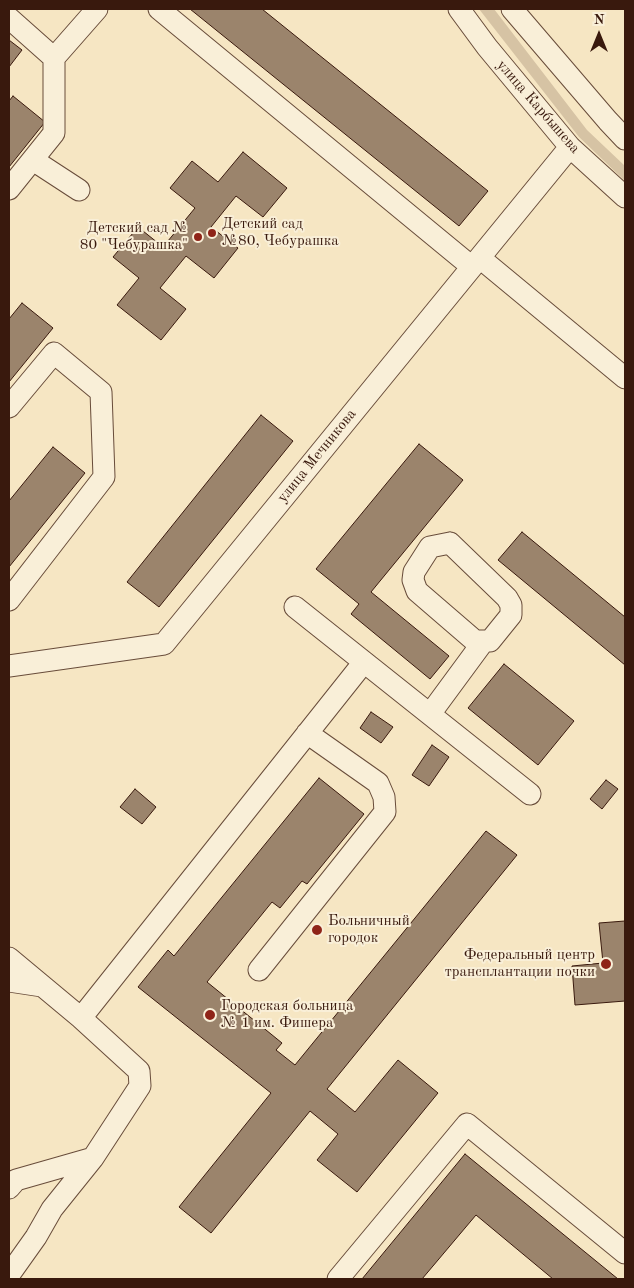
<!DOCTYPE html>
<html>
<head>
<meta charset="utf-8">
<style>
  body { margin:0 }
  #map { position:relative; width:634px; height:1288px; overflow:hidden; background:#f6e6c3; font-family:"Old Standard TT",serif }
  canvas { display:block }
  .frame { position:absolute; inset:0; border:10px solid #39190d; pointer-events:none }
  .north { position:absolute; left:574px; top:10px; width:50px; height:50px; -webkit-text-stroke:4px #f9efd8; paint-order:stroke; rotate:0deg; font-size:14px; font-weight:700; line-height:20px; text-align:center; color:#39190d }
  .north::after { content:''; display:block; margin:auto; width:18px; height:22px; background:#39190d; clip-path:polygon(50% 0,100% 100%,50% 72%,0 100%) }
</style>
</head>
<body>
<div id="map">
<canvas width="634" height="1288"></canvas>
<div class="frame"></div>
<div class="north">N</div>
</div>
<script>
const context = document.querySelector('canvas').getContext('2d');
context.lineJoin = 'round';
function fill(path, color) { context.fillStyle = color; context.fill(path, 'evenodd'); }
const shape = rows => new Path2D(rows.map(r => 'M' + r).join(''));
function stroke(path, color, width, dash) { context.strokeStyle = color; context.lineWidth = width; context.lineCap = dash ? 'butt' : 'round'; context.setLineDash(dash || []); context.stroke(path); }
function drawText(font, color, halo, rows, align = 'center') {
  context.font = font + ' "Old Standard TT",serif'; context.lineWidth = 4; context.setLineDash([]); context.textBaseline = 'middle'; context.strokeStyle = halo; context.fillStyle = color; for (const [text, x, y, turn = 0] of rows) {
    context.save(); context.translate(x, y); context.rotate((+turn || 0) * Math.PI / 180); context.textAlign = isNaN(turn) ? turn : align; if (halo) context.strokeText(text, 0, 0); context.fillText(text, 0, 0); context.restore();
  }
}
const green = shape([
  [479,9,494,9,587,130,625,166,625,181,579,137]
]);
const building = shape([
  [190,9,262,9,488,191,459,226,190,9],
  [9,40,22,50,9,67,9,40],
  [13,96,45,122,9,167,9,101,13,96],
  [243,152,287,188,263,217,236,196,211,227,238,248,214,278,186,256,160,288,186,309,161,340,117,305,139,278,113,257,138,227,163,247,195,208,170,188,192,161,218,182,243,152],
  [22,303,53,328,9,382,9,319,22,303],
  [261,415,293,441,159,607,127,582,261,415],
  [419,444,463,480,371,592,449,656,430,679,351,614,359,604,316,569,419,444],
  [53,447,85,473,9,567,9,501,53,447],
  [522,532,625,617,625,665,498,560,522,532],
  [504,664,574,721,538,765,468,708,504,664],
  [371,712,393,727,381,743,360,728,371,712],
  [432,745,449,757,429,786,412,775,432,745],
  [319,778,364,814,307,884,302,881,280,908,272,902,207,982,282,1043,276,1050,295,1065,486,831,517,855,327,1089,355,1112,398,1060,438,1093,357,1192,317,1160,338,1134,310,1111,211,1233,179,1207,271,1093,138,987,168,950,174,956,319,778],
  [606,780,618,789,602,809,590,799,606,780],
  [135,789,156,807,142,824,120,807,135,789],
  [625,921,625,1001,575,1005,572,966,603,963,599,923,625,921],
  [465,1154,618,1279,553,1279,476,1215,422,1279,362,1279,465,1154]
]);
const minor = shape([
  [159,9,472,267],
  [459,9,487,47,570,147,625,197],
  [512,9,608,121,625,139],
  [9,18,54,58,54,133,9,189],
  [54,58,97,9],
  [33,160,79,190],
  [480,258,625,378],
  [9,407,54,353,101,392,104,477,9,600],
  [450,543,507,598,511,605,511,615,490,641,475,641,417,591,413,580,414,572,430,547,450,543],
  [295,607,530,794],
  [9,666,164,644,570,147],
  [430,714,483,642],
  [9,958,81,1018,139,1071,140,1086,93,1158,52,1209,36,1237,9,1275],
  [259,970,385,812,384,797,378,783,307,733],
  [9,981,42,986],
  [81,1018,364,662],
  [9,1188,16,1180,93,1158],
  [338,1279,467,1124,625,1253]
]);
const markers = [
  [212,233,5,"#8f2418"],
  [198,237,5,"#8f2418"],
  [317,930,6,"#8f2418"],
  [606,964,6,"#8f2418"],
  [210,1015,6,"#8f2418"]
];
const streetNames = [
  ["улица Карбышева",538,107,49],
  ["улица Мечникова",317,456,-51]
];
const poiNames = [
  ["Детский сад",222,224],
  ["№80, Чебурашка",222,241],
  ["Детский сад №",188,228,"right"],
  ["80 \"Чебурашка\"",188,245,"right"],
  ["Больничный",328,921],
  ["городок",328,938],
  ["Федеральный центр",595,955,"right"],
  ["трансплантации почки",595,972,"right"],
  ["Городская больница",221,1006],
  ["№ 1 им. Фишера",221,1023]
];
fill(green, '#d6c3a4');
fill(building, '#9b846c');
stroke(building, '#39190d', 1);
stroke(minor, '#684c3a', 23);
stroke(minor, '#f9efd8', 21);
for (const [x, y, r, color] of markers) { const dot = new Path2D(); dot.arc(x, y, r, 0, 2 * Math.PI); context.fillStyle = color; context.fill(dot); stroke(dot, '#f9efd8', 2); }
drawText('15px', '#39190d', '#f9efd8', streetNames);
drawText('15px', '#39190d', '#f9efd8', poiNames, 'left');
</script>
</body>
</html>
